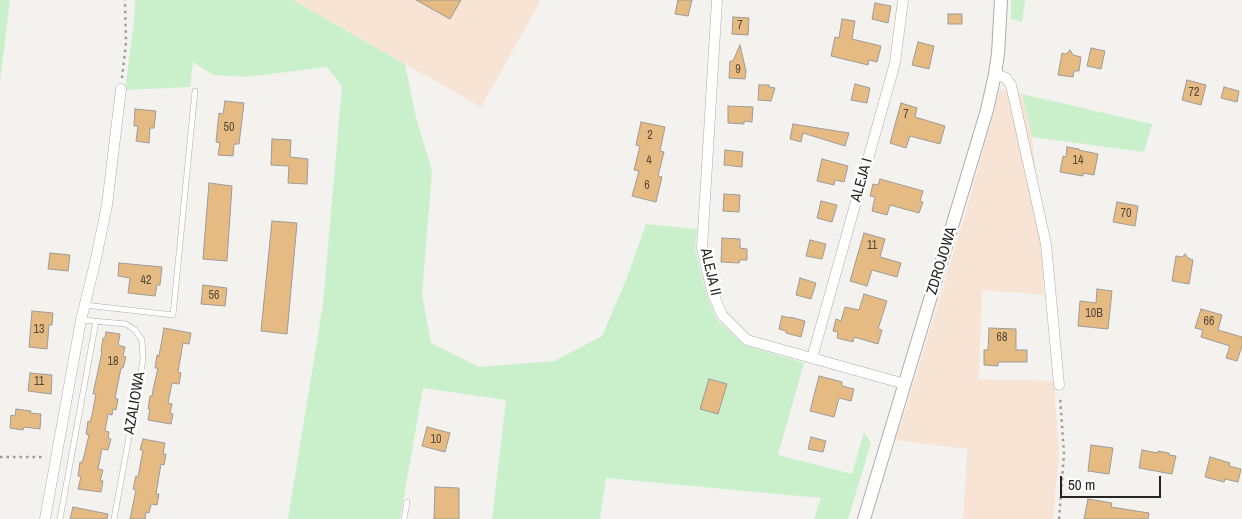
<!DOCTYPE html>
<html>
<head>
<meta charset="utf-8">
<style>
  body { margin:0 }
  #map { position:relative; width:1242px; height:519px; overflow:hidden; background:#f4f2ef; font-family:"Archivo Narrow",sans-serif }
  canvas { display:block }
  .scale { position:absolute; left:1060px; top:476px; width:101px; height:22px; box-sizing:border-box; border:2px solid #252423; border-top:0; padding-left:6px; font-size:15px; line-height:18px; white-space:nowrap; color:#252423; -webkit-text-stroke:4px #fff; paint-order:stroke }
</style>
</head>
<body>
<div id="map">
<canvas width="1242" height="519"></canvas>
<div class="scale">50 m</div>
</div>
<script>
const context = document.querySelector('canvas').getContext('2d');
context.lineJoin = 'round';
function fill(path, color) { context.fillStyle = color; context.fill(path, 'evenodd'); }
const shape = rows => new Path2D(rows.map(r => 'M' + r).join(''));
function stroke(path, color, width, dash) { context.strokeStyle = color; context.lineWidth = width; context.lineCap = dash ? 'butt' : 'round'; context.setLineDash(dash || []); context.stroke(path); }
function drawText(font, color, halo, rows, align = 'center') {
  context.font = font + ' "Archivo Narrow",sans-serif'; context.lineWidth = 5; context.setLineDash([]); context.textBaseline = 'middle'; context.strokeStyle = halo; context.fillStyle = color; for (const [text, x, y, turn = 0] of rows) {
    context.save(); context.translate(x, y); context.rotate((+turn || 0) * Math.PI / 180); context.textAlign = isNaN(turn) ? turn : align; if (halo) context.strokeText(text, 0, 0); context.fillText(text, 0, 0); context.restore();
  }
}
const industrial = shape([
  [293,0,541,0,481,107],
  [1000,89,1022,94,1032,137,1041,215,1044,295,982,290,979,379,1054,381,1059,455,1053,519,963,519,967,449,896,440,967,208]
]);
const green = shape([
  [0,0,10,0,0,82],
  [135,0,293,0,405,64,416,117,432,171,422,295,431,343,479,367,554,361,602,336,626,280,646,224,697,229,695,249,706,293,717,320,744,345,804,363,778,455,852,474,864,432,871,443,848,519,814,519,821,498,606,478,600,519,492,519,506,400,423,388,400,519,288,519,323,304,342,86,327,67,247,77,213,75,193,62,190,87,125,90,134,22],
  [1011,0,1025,0,1022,22,1011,19],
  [1022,94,1152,124,1144,152,1032,137]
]);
const building = shape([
  [416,0,461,0,450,19,416,0],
  [678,0,692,0,688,16,675,14,678,0],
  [875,3,891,6,888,23,872,19,875,3],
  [948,14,962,14,962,24,948,24,948,14],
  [733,17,749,18,748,35,732,34,733,17],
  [842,19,855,21,852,39,881,46,877,62,869,60,868,65,831,56,835,37,839,38,842,19],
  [918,42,934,46,929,69,912,65,918,42],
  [740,45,746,71,745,79,729,78,730,61,733,61,740,45],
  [1091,48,1105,51,1101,69,1087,66,1091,48],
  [1070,50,1073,55,1081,57,1079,71,1074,71,1073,77,1058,75,1062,53,1066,54,1070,50],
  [1187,80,1206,85,1201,105,1182,100,1187,80],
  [855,84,870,88,867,103,851,100,855,84],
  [759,85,769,85,769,87,775,88,771,101,758,100,759,85],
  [1224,87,1239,91,1237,102,1221,98,1224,87],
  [225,101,244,103,239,144,234,144,233,156,218,155,220,143,216,142,219,113,223,114,225,101],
  [901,103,917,108,915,117,945,126,940,144,910,136,906,148,890,143,901,103],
  [728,106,753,107,752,122,744,121,744,124,728,123,728,106],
  [135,109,156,111,154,128,150,128,149,143,136,141,138,126,134,126,135,109],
  [641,122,665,127,660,151,664,152,658,176,662,177,656,202,632,196,639,171,634,170,640,146,636,145,641,122],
  [793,124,849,133,845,146,803,133,801,142,790,139,793,124],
  [272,139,291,140,290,157,308,159,307,184,288,183,289,166,271,165,272,139],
  [1067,147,1079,149,1079,150,1098,154,1094,175,1083,173,1083,176,1060,172,1063,156,1066,157,1067,147],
  [725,150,743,152,742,167,724,165,725,150],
  [822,159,848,166,844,182,835,180,834,185,817,181,822,159],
  [880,179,923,191,920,201,923,202,919,213,890,205,887,215,872,211,875,197,870,196,873,184,878,185,880,179],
  [209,183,232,186,227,261,203,259,209,183],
  [724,194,740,195,739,212,723,211,724,194],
  [821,201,837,205,832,222,817,218,821,201],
  [1117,202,1138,206,1135,226,1113,222,1117,202],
  [272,221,297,223,287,334,261,331,272,221],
  [864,233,885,239,880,257,901,263,897,277,872,270,867,286,850,281,864,233],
  [722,238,740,239,740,248,747,249,747,260,740,260,739,263,721,262,722,238],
  [810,240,826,244,822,259,806,256,810,240],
  [50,253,70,255,68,271,48,269,50,253],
  [1185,254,1188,258,1193,260,1189,284,1172,281,1176,256,1182,257,1185,254],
  [119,263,162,267,160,285,157,285,155,296,128,293,130,278,118,276,119,263],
  [800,278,816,283,811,299,796,295,800,278],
  [203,285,227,288,225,306,201,304,203,285],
  [1097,289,1112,291,1108,329,1078,326,1080,301,1096,303,1097,289],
  [864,294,887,301,878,329,882,330,878,344,854,337,853,342,837,338,838,332,833,331,836,319,841,321,845,307,859,310,864,294],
  [1201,309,1222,315,1218,330,1242,337,1242,346,1237,361,1226,358,1230,346,1201,337,1203,330,1195,328,1201,309],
  [32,311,53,313,52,325,49,325,47,349,29,347,32,311],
  [782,316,790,318,790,317,805,321,801,337,786,333,786,331,779,329,782,316],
  [164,328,191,333,189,344,183,343,178,372,181,373,179,384,172,383,168,403,172,404,170,413,173,414,171,424,148,420,150,409,148,409,150,396,152,396,153,390,158,368,155,368,157,355,159,356,164,328],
  [989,328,1016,329,1016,350,1027,350,1027,362,998,362,998,366,984,365,984,350,988,350,989,328],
  [106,332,120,334,118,345,125,347,123,356,126,357,123,368,121,368,115,398,118,399,116,410,113,409,112,415,108,414,105,431,109,432,108,438,111,439,108,450,102,449,98,469,103,470,100,481,103,481,101,492,78,489,81,477,78,476,80,462,82,463,84,456,89,435,86,434,88,421,90,422,92,415,96,394,93,394,102,352,101,352,103,338,105,338,106,332],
  [30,373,52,375,51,394,28,391,30,373],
  [819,376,842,382,842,386,854,389,851,401,839,398,834,417,810,411,819,376],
  [709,379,727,384,718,414,700,409,709,379],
  [16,409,31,411,30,413,41,414,40,429,24,427,23,430,10,428,11,415,15,416,16,409],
  [427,427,450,433,445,452,422,446,427,427],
  [811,437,826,441,823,452,808,449,811,437],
  [143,439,165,443,163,454,166,454,164,465,161,464,156,494,159,494,157,505,151,504,149,513,146,512,145,519,130,519,136,490,133,489,136,476,138,477,143,450,140,450,143,439],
  [1091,445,1113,448,1109,474,1088,471,1091,445],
  [1142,450,1158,453,1158,451,1169,453,1169,455,1176,456,1172,474,1139,468,1142,450],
  [1210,457,1230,463,1229,466,1241,469,1238,482,1225,479,1224,482,1205,477,1210,457],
  [435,487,459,488,459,519,434,519,435,487],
  [1088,499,1112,503,1111,507,1149,513,1148,519,1084,519,1088,499],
  [73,507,108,514,107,519,70,519,73,507]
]);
const path = shape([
  [122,78,126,43,125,0],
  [0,457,45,457],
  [1059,519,1064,454,1060,396]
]);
const service = shape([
  [85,305,173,315,195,91],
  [82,320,126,324,135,330,142,340,143,360,114,519],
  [60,519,96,321],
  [404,519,407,502]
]);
const minor = shape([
  [717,0,702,248,712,291,722,315,747,340,905,384],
  [995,74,1006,78,1011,85,1046,244,1059,385],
  [812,358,895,63,903,0],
  [45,519,81,320,95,263,107,205,121,89]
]);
const tertiary = shape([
  [864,519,987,110,995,74,998,54,1001,0]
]);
const numberNames = [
  ["7",740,26],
  ["9",738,70],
  ["72",1194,93],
  ["7",906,115],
  ["50",229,128],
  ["2",650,136],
  ["4",649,161],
  ["14",1078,161],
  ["6",647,186],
  ["70",1126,214],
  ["11",872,246],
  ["42",146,281],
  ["56",214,296],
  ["10B",1094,314],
  ["66",1209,322],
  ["13",39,330],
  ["68",1002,338],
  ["18",113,362],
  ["11",39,382],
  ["10",436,440]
];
const streetNames = [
  ["ALEJA I",862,180,-74],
  ["ZDROJOWA",942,261,-73],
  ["ALEJA II",710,272,77],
  ["AZALIOWA",135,403,-80]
];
fill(industrial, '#f8e4d5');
fill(green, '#c9f0cb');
fill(building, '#e5ba83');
stroke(building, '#9d9b98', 1);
stroke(service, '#afacaa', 6);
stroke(minor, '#afacaa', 11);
stroke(tertiary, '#afacaa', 14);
stroke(path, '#9e9c9a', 2.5, [2.5, 4]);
stroke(service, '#fff', 5);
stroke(minor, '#fff', 10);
stroke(tertiary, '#fff', 12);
drawText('12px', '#554a3b', null, numberNames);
drawText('15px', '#252423', '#fff', streetNames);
</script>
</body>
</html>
